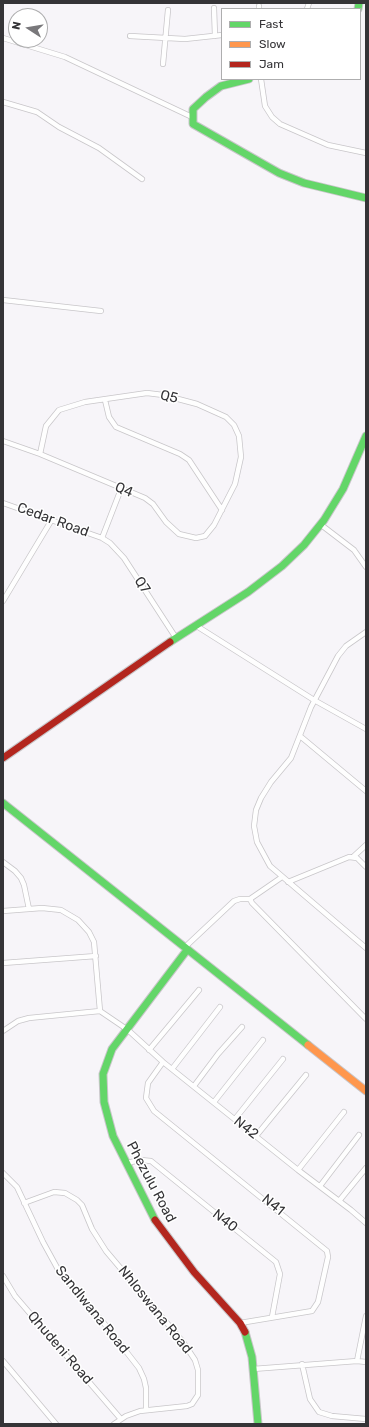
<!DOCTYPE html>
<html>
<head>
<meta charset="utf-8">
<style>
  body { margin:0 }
  #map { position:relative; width:369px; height:1427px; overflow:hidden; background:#f7f5f9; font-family:Rubik,sans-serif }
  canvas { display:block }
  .frame { position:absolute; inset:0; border:4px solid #353437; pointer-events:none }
  .legend { position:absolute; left:221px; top:8px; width:140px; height:72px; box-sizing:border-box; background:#fff; border:1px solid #aeaeaf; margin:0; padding:5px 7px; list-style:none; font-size:12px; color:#353437 }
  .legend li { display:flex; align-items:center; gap:8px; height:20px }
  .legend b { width:20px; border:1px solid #aeaeaf }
  .north { position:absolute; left:8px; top:8px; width:40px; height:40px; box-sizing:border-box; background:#fff; border:1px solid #aeaeaf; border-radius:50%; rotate:282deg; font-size:11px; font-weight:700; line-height:16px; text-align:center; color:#353437 }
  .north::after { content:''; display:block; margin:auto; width:14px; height:18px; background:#79787b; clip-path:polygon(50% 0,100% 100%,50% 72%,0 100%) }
</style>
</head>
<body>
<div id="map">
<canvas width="369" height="1427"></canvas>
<div class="frame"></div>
<ul class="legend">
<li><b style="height:5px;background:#63d668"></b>Fast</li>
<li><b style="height:5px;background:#ff974d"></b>Slow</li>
<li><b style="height:5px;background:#b3261e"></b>Jam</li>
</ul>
<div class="north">N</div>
</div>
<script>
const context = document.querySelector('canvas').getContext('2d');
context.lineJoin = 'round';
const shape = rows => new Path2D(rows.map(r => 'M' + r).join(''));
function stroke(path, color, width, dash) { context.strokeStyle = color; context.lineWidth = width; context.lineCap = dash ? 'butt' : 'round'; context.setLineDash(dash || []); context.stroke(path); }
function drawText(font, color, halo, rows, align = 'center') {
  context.font = font + ' Rubik,sans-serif'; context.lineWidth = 3; context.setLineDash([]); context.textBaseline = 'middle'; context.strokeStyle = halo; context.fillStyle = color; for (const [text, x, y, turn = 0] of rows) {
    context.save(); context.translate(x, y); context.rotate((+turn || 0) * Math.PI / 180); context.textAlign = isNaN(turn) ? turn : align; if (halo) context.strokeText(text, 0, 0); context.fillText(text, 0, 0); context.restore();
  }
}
const street = shape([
  [259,6,259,9],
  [214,8,215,36],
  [307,9,309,3],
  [130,36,185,39,222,35],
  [3,38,65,57,192,117],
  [163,64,168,10],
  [261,79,265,106,272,117,280,124,328,145,366,153],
  [3,102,37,112,59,127,99,148,142,179],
  [3,300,101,311],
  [105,400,109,417,116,427,180,454,189,460,222,510],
  [3,441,40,454,145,498,153,504,166,522,179,534,196,538,205,536,214,525,235,484,241,457,239,436,234,425,226,417,197,404,163,395,147,393,85,402,59,410,46,426,40,454],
  [3,503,102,538,110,543,124,558,176,638],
  [320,524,354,550,366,567],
  [102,538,121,489],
  [3,601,51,521],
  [195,625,314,700,366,729],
  [366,632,346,646,338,656,311,707,291,758,271,782,261,798,256,810,254,826,257,842,270,866,366,948],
  [300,736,366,791],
  [353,857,366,845],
  [3,862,15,871,21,878,24,885,29,909],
  [282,877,250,899,252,903,366,1019],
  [288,882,349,857,357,858,366,867],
  [3,911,42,908,61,910,78,920,89,932,94,942,100,1011],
  [184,948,234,901,240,899,250,899],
  [3,963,96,956],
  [100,1011,128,1030,163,1062,298,1170,351,1210,366,1223],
  [3,1031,18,1021,29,1018,100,1011],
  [149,1050,199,990],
  [163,1062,148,1083,146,1098,154,1111,327,1251,328,1257,318,1302,312,1311,240,1323],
  [172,1069,220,1007],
  [194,1086,218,1054,242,1027],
  [214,1102,263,1040],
  [235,1119,283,1059],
  [256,1136,306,1075],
  [126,1163,141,1160,151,1161,276,1262,280,1274,272,1317],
  [298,1170,344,1112],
  [3,1173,17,1187,43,1242,60,1273,103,1322,139,1368,144,1379,146,1388,146,1410],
  [320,1186,359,1135],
  [339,1201,366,1168],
  [24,1203,54,1192,65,1193,77,1200,82,1205,92,1229,106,1251,183,1342,195,1360,198,1370,198,1395,192,1404,187,1406,140,1411,126,1416,114,1424],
  [3,1276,15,1296,120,1418],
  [3,1361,56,1424],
  [357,1361,366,1362],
  [302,1364,310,1399,319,1412,332,1416,366,1419],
  [253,1369,357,1361,366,1316]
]);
const fast = shape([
  [358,9,359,3],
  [249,79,221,86,206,97,193,109,193,124,279,173,304,183,366,198],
  [170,642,248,592,282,566,304,545,324,520,343,489,366,436],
  [3,803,308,1045],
  [155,1220,113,1136,104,1102,103,1074,112,1049,187,950],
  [245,1332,252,1357,258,1424]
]);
const slow = shape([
  [308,1045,366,1091]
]);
const jam = shape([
  [3,758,170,642],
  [155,1220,194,1272,240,1323,245,1332]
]);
const streetNames = [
  ["Q5",169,397,13],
  ["Q4",124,490,22],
  ["Cedar Road",53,520,20],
  ["Q7",142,585,56],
  ["N42",246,1128,39],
  ["Phezulu Road",151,1182,62],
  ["N41",273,1205,39],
  ["N40",225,1221,38],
  ["Sandlwana Road",92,1310,51],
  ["Nhloswana Road",155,1310,51],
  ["Qhudeni Road",60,1348,49]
];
stroke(street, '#c8c6c9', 6);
stroke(fast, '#c8c6c9', 9);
stroke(slow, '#c8c6c9', 9);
stroke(jam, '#c8c6c9', 9);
stroke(street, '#fefefe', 4.5);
stroke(fast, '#63d668', 7);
stroke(slow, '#ff974d', 7);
stroke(jam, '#b3261e', 7);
drawText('14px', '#353437', '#fff', streetNames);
</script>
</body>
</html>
